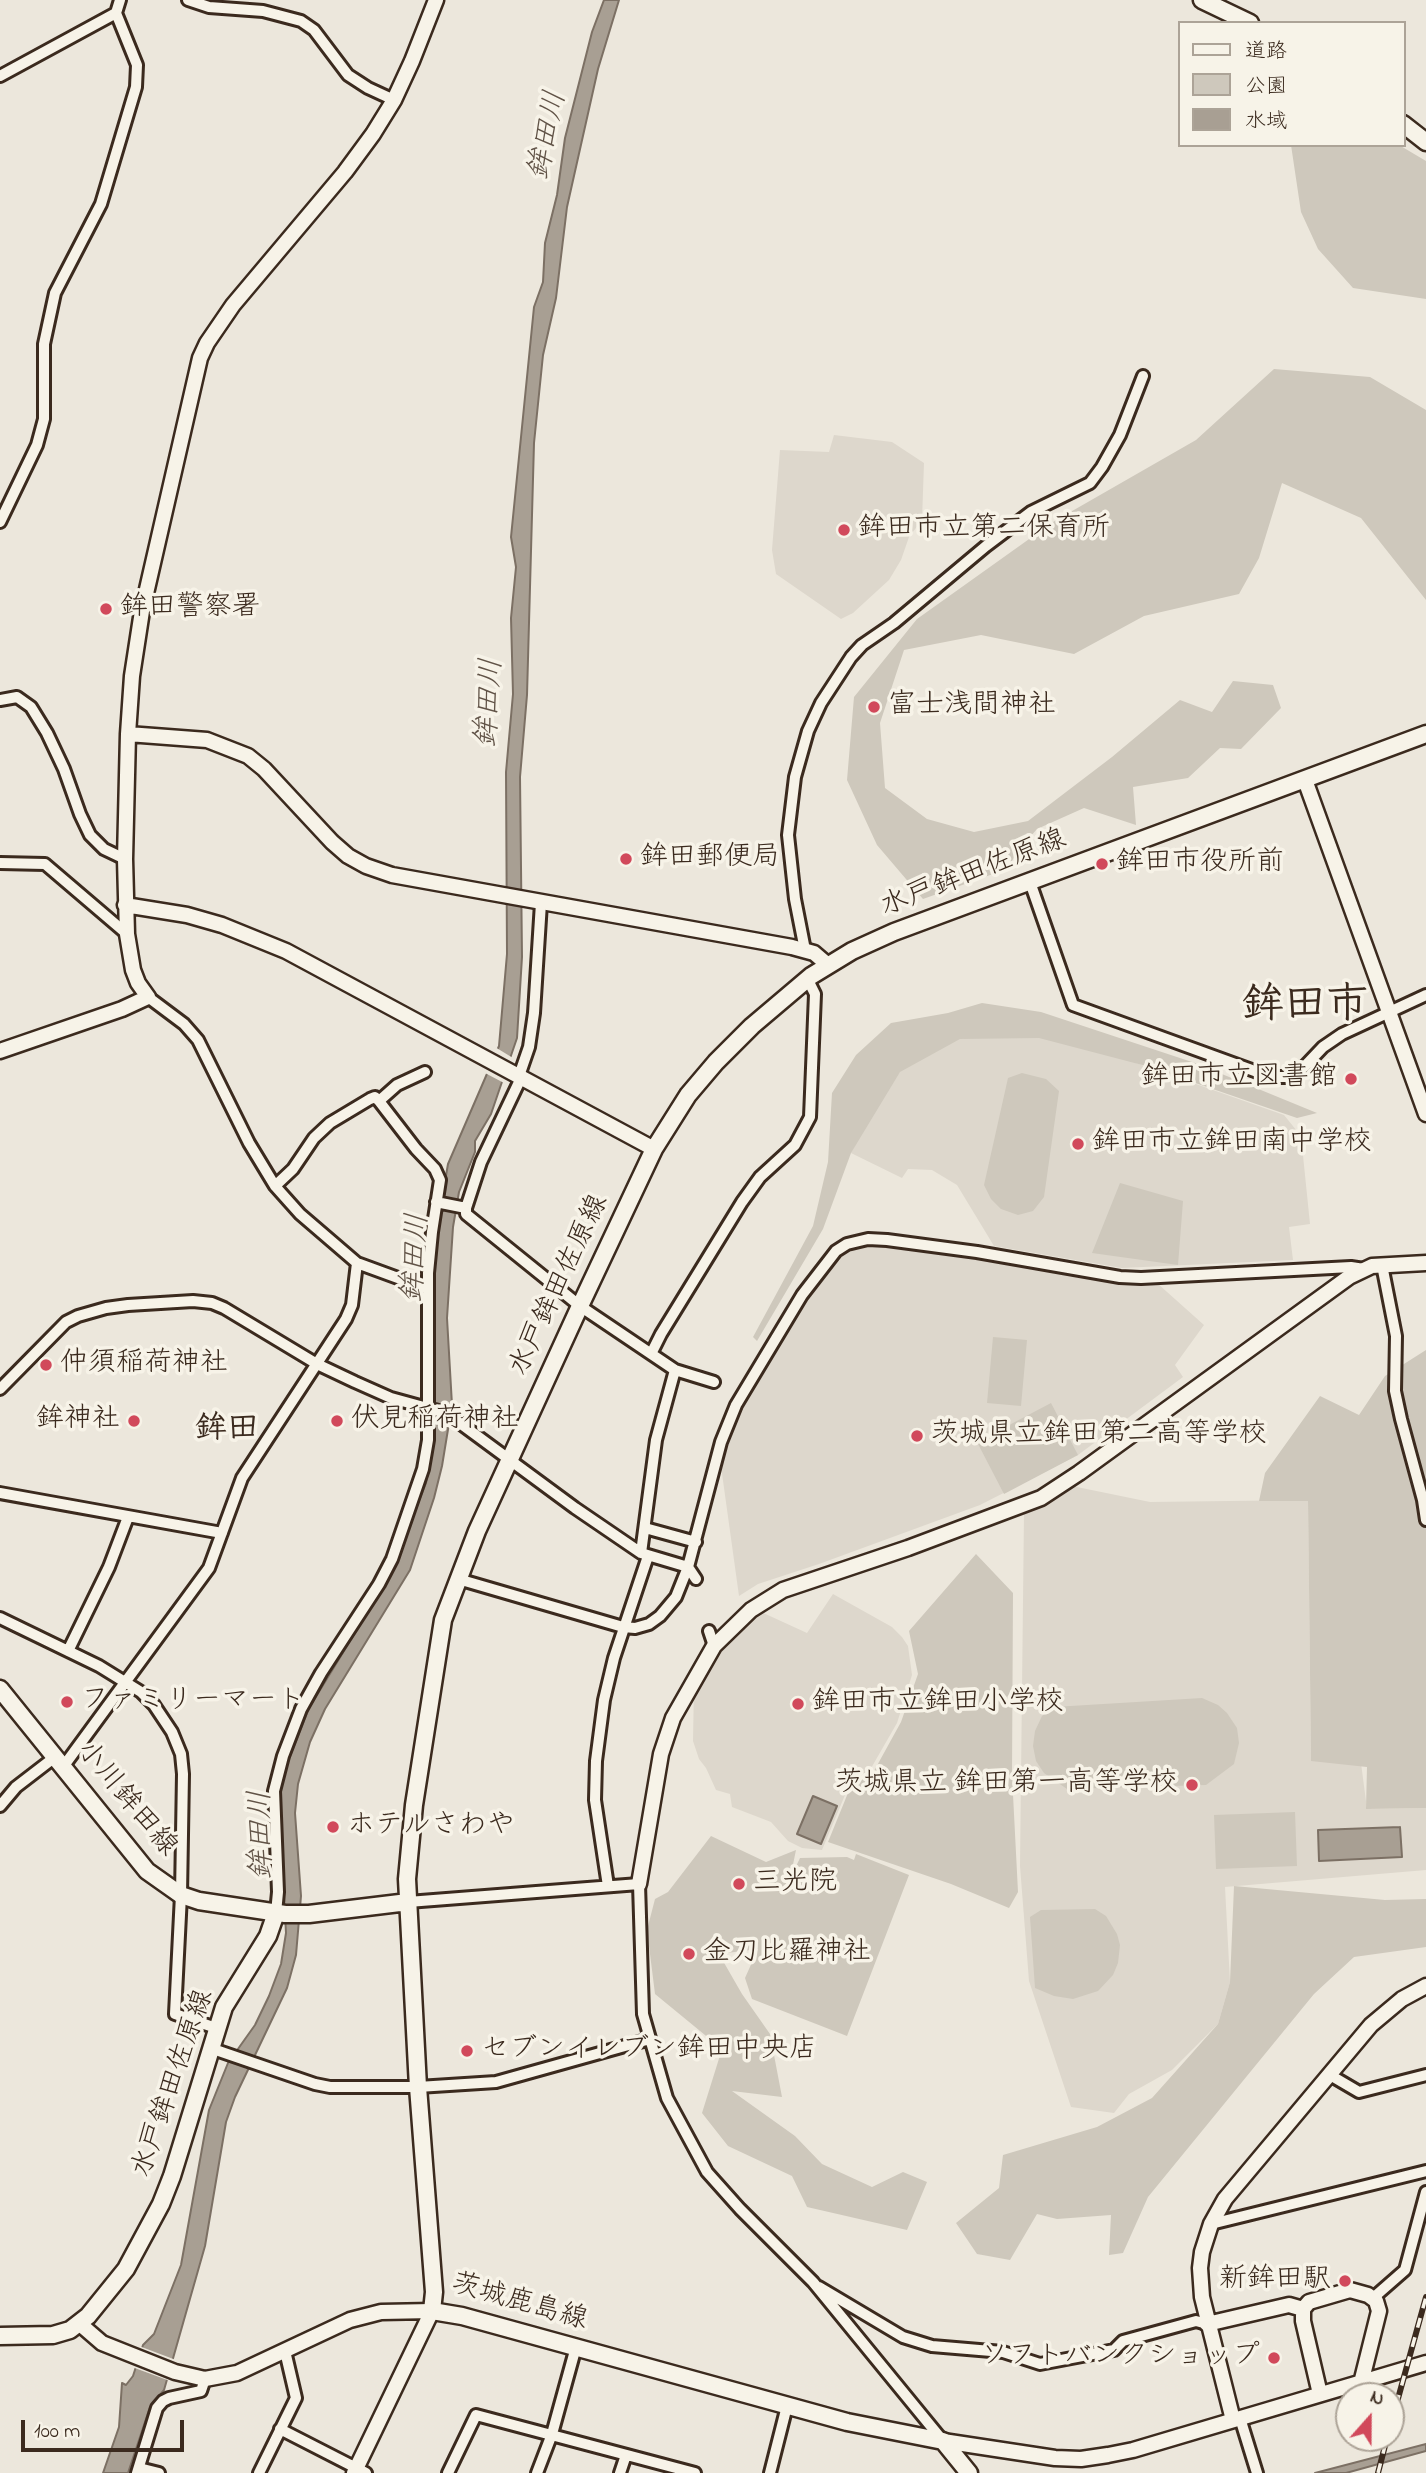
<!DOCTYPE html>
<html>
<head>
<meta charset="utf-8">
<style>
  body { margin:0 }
  #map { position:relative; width:1426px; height:2473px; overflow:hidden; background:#ece7dc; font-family:"Indie Flower","Klee One",sans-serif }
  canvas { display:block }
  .legend { position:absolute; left:1178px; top:21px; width:228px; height:126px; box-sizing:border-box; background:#f7f3e8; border:2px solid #aca397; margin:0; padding:9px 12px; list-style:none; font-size:21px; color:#3b2a1e }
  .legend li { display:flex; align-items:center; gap:14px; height:35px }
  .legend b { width:35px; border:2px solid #aca397 }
  .north { position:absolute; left:1335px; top:2382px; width:70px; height:70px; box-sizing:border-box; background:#f7f3e8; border:2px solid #aca397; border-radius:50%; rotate:21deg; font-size:19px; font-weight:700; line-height:28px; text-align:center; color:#3b2a1e }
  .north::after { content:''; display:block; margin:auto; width:24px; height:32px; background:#d1495b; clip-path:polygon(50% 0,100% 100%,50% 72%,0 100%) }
  .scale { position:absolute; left:21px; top:2420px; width:163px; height:32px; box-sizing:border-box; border:4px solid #3b2a1e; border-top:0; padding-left:9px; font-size:21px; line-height:24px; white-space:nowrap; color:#3b2a1e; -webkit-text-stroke:5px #f7f3e8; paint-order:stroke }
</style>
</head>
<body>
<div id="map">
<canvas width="1426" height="2473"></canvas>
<ul class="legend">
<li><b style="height:9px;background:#f7f3e8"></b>道路</li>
<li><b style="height:19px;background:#cec8bc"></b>公園</li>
<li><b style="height:19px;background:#a89f93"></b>水域</li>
</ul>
<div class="north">N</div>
<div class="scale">100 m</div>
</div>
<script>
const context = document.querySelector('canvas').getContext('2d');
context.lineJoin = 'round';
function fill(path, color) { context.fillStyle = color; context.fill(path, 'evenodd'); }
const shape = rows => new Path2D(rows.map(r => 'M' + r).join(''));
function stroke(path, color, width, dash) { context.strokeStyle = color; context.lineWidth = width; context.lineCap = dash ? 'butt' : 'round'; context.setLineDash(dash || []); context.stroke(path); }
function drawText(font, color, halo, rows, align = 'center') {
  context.font = font + ' "Indie Flower","Klee One",sans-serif'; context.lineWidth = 7; context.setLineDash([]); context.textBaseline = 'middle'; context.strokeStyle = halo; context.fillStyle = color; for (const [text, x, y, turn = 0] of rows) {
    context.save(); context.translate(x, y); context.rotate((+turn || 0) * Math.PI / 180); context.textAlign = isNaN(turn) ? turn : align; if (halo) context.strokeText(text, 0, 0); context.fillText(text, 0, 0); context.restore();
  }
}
const built = shape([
  [834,435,892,442,924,463,922,520,909,537,901,560,889,580,853,613,841,619,776,574,772,550,780,450,829,452],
  [990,1034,1068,1039,1284,1115,1301,1136,1310,1224,1289,1227,1293,1260,1122,1268,994,1246,957,1185,932,1170,908,1169,902,1178,851,1153,872,1109,888,1085,914,1056,948,1041],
  [868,1245,976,1257,1118,1280,1157,1283,1204,1325,1175,1365,1183,1377,1078,1455,980,1505,819,1564,758,1584,739,1596,720,1459,736,1417,810,1294,835,1262,854,1247],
  [1072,1486,1150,1502,1308,1500,1311,1760,1361,1763,1367,1809,1426,1808,1426,1870,1225,1887,1230,1982,1218,2024,1172,2070,1129,2094,1114,2113,1071,2107,1029,1981,1020,1866,1024,1513],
  [833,1594,892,1627,902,1637,908,1646,912,1675,897,1723,870,1770,850,1783,822,1850,802,1848,788,1841,771,1822,732,1807,730,1794,716,1790,706,1768,699,1759,693,1741,694,1686,722,1647,759,1611,807,1633]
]);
const green = shape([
  [1291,145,1399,145,1426,161,1426,299,1353,288,1318,249,1301,212],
  [1274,369,1370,377,1426,410,1426,600,1361,518,1282,483,1259,558,1239,594,1144,616,1074,654,981,635,904,650,880,723,885,788,927,819,974,832,1028,821,1112,757,1180,700,1212,712,1233,681,1273,685,1281,708,1241,749,1220,748,1188,778,1133,787,1136,825,1084,808,1037,829,1018,851,1007,869,923,899,877,845,847,780,854,697,917,619,1053,522,1196,440],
  [982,1003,1041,1012,1195,1063,1317,1113,1297,1118,1146,1066,1039,1038,960,1039,900,1072,851,1153,823,1229,757,1341,753,1337,813,1226,828,1162,832,1093,856,1055,891,1023,948,1013],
  [1022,1073,1046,1079,1059,1091,1044,1197,1033,1211,1018,1215,1001,1209,991,1199,984,1185,1008,1078],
  [1120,1183,1183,1201,1178,1265,1092,1253],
  [993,1337,1027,1340,1021,1406,987,1403],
  [1426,1350,1426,1808,1366,1809,1367,1767,1311,1761,1308,1501,1259,1501,1265,1473,1320,1396,1359,1415,1385,1376],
  [1051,1403,1078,1455,1004,1494,977,1442],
  [976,1554,1013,1593,1012,1775,1018,1892,1009,1908,951,1884,828,1842,850,1788,874,1771,901,1722,918,1674,909,1631],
  [1202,1698,1218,1705,1227,1713,1237,1728,1239,1743,1234,1764,1206,1785,1067,1789,1044,1773,1036,1761,1033,1746,1035,1731,1042,1716,1054,1707],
  [1295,1812,1297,1866,1216,1869,1214,1815],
  [711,1836,766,1862,796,1850,790,1879,800,1858,847,1857,854,1860,856,1854,909,1875,847,2036,752,1999,745,1978,758,1949,719,1954,742,1994,770,2034,782,2097,732,2091,795,2136,822,2164,872,2187,903,2172,927,2182,907,2230,807,2207,792,2176,728,2146,702,2113,722,2049,655,1994,647,1930,655,1899,668,1892],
  [1234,1886,1385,1900,1426,1899,1426,1947,1354,1957,1314,1994,1148,2197,1123,2253,1109,2255,1111,2215,1057,2219,1037,2214,1010,2260,977,2254,956,2223,999,2188,1003,2155,1097,2127,1152,2098,1218,2024,1230,1982],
  [1095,1909,1106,1916,1117,1934,1120,1945,1118,1963,1113,1975,1098,1991,1073,1999,1054,1996,1035,1988,1030,1917,1041,1910]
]);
const water = shape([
  [604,0,619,0,598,69,567,207,556,298,543,355,534,443,527,695,520,777,522,957,517,1038,491,1114,475,1141,475,1152,459,1192,453,1227,447,1318,452,1405,442,1466,434,1498,410,1570,325,1709,310,1742,298,1784,295,1813,301,1896,296,1955,287,1988,235,2097,226,2122,205,2246,164,2390,150,2407,128,2473,103,2473,119,2427,122,2383,126,2385,133,2376,143,2345,154,2334,181,2265,209,2110,228,2063,255,2025,269,1996,281,1964,286,1933,279,1804,282,1777,309,1708,388,1579,426,1483,430,1452,433,1250,448,1164,499,1046,507,954,506,772,513,694,511,618,516,567,511,537,534,307,543,282,545,243,557,195,565,138,592,32,604,0],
  [813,1796,837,1806,821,1844,797,1834,813,1796],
  [1400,1827,1402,1857,1319,1861,1318,1830,1400,1827],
  [1426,2444,1426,2451,1346,2473,1315,2473,1426,2444]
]);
const pier = shape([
  [495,1047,513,1058,504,1083,485,1073],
  [139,2346,176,2360,170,2381,132,2367]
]);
const street = shape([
  [188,0,209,7,263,11,301,21,314,30,348,75,368,88,394,100],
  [0,76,116,13],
  [0,522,37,445,44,419,44,344,55,293,101,204,136,87,137,65,116,13,120,0],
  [0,700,17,697,31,707,47,733,64,769,80,814,90,835,104,849,125,859],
  [0,863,45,864,127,934],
  [1030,882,1073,1005,1271,1077,1286,1077,1304,1067,1323,1047,1342,1034,1426,995],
  [805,950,795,899,788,835,795,777,808,731,821,703,851,657,862,645,894,623,986,546,1031,512,1090,483,1102,467,1120,435,1143,376],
  [148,997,184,1024,198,1040,249,1143,275,1186,300,1214,357,1263,428,1289],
  [519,1076,529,1047,534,1013,541,903],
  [521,1078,481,1162,466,1208,466,1214,580,1306,675,1370,656,1440,641,1553],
  [275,1186,293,1169,314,1138,330,1123,370,1099,375,1097,379,1101,397,1085,425,1072],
  [436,1202,466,1208],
  [1382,1265,1396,1336,1395,1391,1401,1419,1423,1500,1426,1520],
  [651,1354,661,1334,742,1202,760,1177,795,1145,810,1117,815,994,807,978],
  [675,1370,714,1382],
  [0,1389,66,1322,78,1316,106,1308,128,1305,193,1301,212,1303,224,1308,317,1364,355,1382,391,1398,442,1412,457,1421,575,1508,641,1553,688,1567,696,1579],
  [0,1493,222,1533],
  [645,1528,696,1542],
  [458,1579,623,1627,635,1628,649,1624,660,1616,676,1597,688,1567,721,1442,736,1405,802,1295,836,1251,847,1244,868,1239,887,1240,977,1252,1120,1277,1141,1278,1351,1267,1364,1269],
  [0,1618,99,1666,141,1692,154,1705,172,1732,181,1754,183,1774,181,1895,175,2014,216,2028],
  [709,1631,714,1646],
  [68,1651,109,1567,128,1517],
  [63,1767,209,1568,242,1478,346,1319,352,1305,357,1263],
  [0,1806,16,1787,55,1757],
  [608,1886,595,1800,596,1761,604,1700,614,1658,648,1556],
  [408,1902,639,1884,643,2014,667,2098,707,2172,740,2209,813,2282,943,2441],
  [276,1913,278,1892,274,1791,283,1756,301,1709,321,1673,379,1584,392,1559,423,1469,428,1440,428,1273,432,1232,440,1180,435,1169,416,1149,379,1101],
  [210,2048,315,2084,330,2087,418,2087,496,2082,650,2039],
  [1330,2075,1359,2092,1426,2075],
  [1211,2224,1426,2171],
  [819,2287,903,2337,932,2346,1003,2352,1040,2364,1114,2350,1123,2341,1196,2321,1207,2324],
  [1373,2298,1405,2270,1426,2192],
  [1240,2418,1257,2473],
  [280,2429,366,2473],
  [139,2468,159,2473],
  [137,2473,157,2408,163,2401,169,2398,201,2391,205,2379],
  [259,2473,296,2398,285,2351],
  [448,2473,476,2415,695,2473],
  [537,2473,552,2434,576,2347],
  [620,2473,626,2455],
  [770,2473,787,2406]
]);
const secondary = shape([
  [128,734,207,740,248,756,264,769,332,842,348,856,366,866,392,875,792,947,814,953,828,965],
  [1305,780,1426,1114],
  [125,905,187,915,222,925,286,951,654,1149],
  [0,1051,122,1009,148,997,138,983,133,970,127,934,125,859,128,734,132,676,142,611,200,358,207,343,233,305,345,172,373,134,394,100,412,61,436,0],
  [639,1884,661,1754,673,1718,714,1646,751,1610,783,1590,908,1548,1041,1498,1079,1473,1349,1277,1372,1266,1426,1263],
  [80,2324,102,2343,175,2372,205,2379,237,2373,350,2320,381,2312,432,2311,354,2473],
  [1207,2324,1289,2305,1303,2309],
  [1320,2394,1303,2321,1303,2309,1309,2302,1350,2290,1368,2295,1376,2301,1379,2311,1361,2383],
  [1233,2420,1202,2297,1200,2268,1202,2252,1211,2224,1225,2199,1371,2025,1402,1999,1426,1986],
  [943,2441,1055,2458,1081,2459,1108,2455,1133,2450,1426,2363]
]);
const primary = shape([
  [1202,0,1250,23],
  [1403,124,1426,142],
  [0,1689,147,1871,181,1895,199,1901,285,1914,309,1914,408,1902],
  [0,2336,53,2335,70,2330,88,2316,126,2269,161,2204,172,2176,224,2007,268,1936,276,1913],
  [969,2473,943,2441,847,2422,462,2316,432,2311,434,2292,418,2087,407,1879,414,1805,443,1620,477,1531,580,1306,654,1149,688,1095,716,1062,752,1026,811,976,852,951,894,932,1426,734]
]);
const rail = shape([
  [1391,2424,1426,2297],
  [1378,2473,1387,2438]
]);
const markers = [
  [844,530,7,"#d1495b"],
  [106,609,7,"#d1495b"],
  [874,707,7,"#d1495b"],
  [626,859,7,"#d1495b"],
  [1102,864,7,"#d1495b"],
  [1351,1079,7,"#d1495b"],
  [1078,1144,7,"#d1495b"],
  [46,1365,7,"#d1495b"],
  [134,1421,7,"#d1495b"],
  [337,1421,7,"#d1495b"],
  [917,1436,7,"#d1495b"],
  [67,1702,7,"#d1495b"],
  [798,1704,7,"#d1495b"],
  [1192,1785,7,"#d1495b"],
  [333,1827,7,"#d1495b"],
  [739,1884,7,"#d1495b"],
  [689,1954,7,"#d1495b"],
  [467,2051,7,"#d1495b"],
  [1345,2281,7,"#d1495b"],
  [1274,2358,7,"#d1495b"]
];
const poiNames = [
  ["鉾田市立第二保育所",858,530],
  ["鉾田警察署",120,609],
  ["富士浅間神社",888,707],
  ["鉾田郵便局",640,859],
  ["鉾田市役所前",1116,864],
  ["鉾田市立図書館",1337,1079,"right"],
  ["鉾田市立鉾田南中学校",1092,1144],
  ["仲須稲荷神社",60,1365],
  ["鉾神社",120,1421,"right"],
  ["伏見稲荷神社",351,1421],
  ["茨城県立鉾田第二高等学校",931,1436],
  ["ファミリーマート",81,1702],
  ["鉾田市立鉾田小学校",812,1704],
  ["茨城県立 鉾田第一高等学校",1178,1785,"right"],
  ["ホテルさわや",347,1827],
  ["三光院",753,1884],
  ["金刀比羅神社",703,1954],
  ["セブンイレブン鉾田中央店",481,2051],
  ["新鉾田駅",1331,2281,"right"],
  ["ソフトバンクショップ",1260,2358,"right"]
];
const streetNames = [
  ["水戸鉾田佐原線",974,875,-21],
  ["水戸鉾田佐原線",561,1286,-65],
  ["小川鉾田線",125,1800,50],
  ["水戸鉾田佐原線",175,2084,-71],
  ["茨城鹿島線",519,2304,16]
];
const waterNames = [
  ["鉾田川",550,136,-78],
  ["鉾田川",492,703,-86],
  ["鉾田川",418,1258,-86],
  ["鉾田川",264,1835,-91]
];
const quarterNames = [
  ["鉾田",227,1432]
];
const townNames = [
  ["鉾田市",1305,1009]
];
fill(built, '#ddd7cc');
fill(green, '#cec8bc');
fill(water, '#a89f93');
stroke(water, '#7c7064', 2);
fill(pier, '#ece7dc');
stroke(street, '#3b2a1e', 16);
stroke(secondary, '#3b2a1e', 19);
stroke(primary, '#3b2a1e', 21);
stroke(street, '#f7f3e8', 10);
stroke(secondary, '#f7f3e8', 14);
stroke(primary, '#f7f3e8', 16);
stroke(rail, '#3b2a1e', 6);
stroke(rail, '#f7f3e8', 3.5, [10]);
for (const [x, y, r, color] of markers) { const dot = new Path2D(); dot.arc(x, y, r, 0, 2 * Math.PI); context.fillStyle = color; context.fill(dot); stroke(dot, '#f7f3e8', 2.5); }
drawText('28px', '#3b2a1e', '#f7f3e8', poiNames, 'left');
drawText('28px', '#3b2a1e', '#f7f3e8', streetNames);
drawText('italic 30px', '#615347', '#f7f3e8', waterNames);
drawText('bold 32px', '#3b2a1e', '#f7f3e8', quarterNames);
drawText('bold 42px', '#3b2a1e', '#f7f3e8', townNames);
</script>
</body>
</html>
